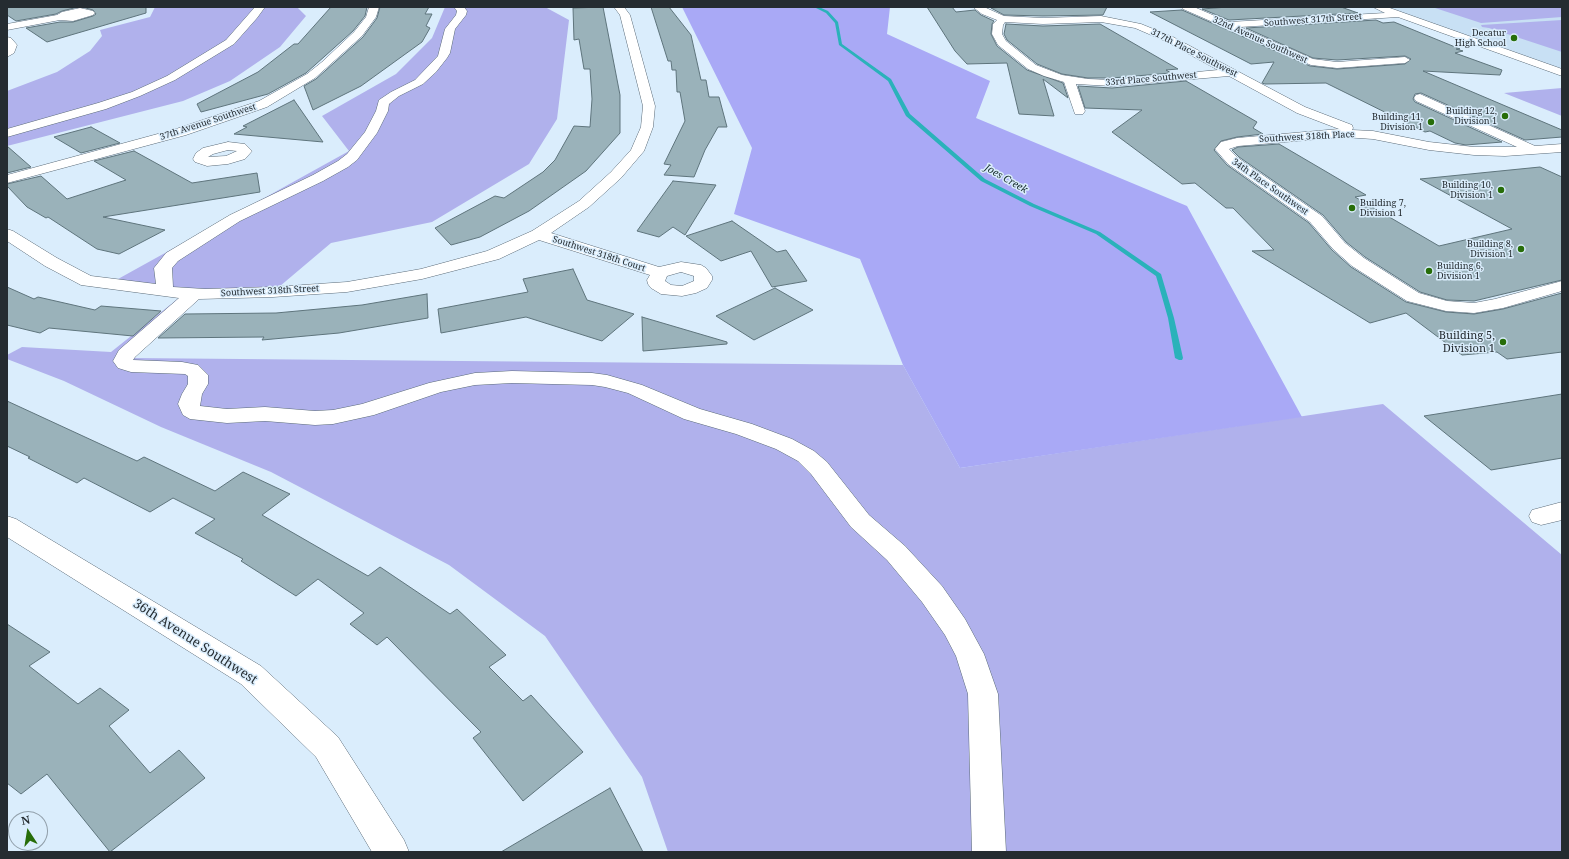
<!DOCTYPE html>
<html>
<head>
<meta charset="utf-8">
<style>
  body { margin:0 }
  #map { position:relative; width:1569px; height:859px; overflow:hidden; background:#daedfc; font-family:"Noto Serif",serif }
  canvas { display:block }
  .frame { position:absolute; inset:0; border:8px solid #252c31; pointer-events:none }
  .north { position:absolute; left:8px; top:811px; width:40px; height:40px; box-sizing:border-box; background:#daedfc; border:1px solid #92a0ab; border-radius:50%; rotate:348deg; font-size:11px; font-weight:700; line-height:16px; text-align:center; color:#252c31 }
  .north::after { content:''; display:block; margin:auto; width:14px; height:18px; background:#276d09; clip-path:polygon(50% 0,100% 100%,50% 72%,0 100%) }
</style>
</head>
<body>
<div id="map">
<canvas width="1569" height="859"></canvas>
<div class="frame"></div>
<div class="north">N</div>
</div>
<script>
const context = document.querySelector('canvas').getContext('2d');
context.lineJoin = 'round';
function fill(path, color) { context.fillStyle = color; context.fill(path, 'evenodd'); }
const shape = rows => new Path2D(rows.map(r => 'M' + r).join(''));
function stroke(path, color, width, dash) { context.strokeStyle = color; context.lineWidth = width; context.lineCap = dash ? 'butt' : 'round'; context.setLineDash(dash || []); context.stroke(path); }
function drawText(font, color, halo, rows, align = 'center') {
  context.font = font + ' "Noto Serif",serif'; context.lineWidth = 3; context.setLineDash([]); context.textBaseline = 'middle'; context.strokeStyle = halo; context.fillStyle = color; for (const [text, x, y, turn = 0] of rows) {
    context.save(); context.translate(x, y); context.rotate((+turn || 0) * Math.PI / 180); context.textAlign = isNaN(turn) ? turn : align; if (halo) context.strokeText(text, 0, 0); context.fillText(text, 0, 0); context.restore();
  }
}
const built = shape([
  [1378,7,1562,7,1562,73]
]);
const green = shape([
  [155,7,297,7,306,16,280,47,230,81,183,101,7,146,7,91,57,72,90,51,102,36,100,30,150,17],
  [445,7,545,7,569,20,557,119,529,164,432,222,331,243,273,292,205,294,130,358,903,365,960,468,1383,404,1562,555,1562,852,668,852,642,777,545,636,449,565,271,472,161,427,64,381,7,359,7,355,22,347,111,352,185,293,109,284,349,151,322,116,396,74,432,38],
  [1432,7,1562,7,1562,17,1481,23],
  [1562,20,1562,52,1489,28,1482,27,1481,25],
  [1562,88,1562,116,1504,93]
]);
const forest = shape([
  [682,7,890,7,887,34,990,81,976,118,1187,206,1302,417,960,468,903,365,860,259,734,214,752,148]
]);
const stream = shape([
  [814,7,819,7,828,11,838,22,842,44,891,79,910,114,985,179,1034,204,1100,232,1161,274,1174,318,1183,358,1182,360,1179,360,1175,358,1168,318,1156,276,1096,234,1030,206,981,181,906,116,888,81,839,45,835,23,826,13,814,7]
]);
const building = shape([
  [7,7,78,7,62,11,56,14,16,21,7,15,7,7],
  [82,7,146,7,146,13,47,42,26,28,60,22,73,22,93,16,96,14,93,10,82,7],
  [331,7,367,7,365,16,353,31,306,73,268,94,201,112,197,104,258,72,294,44,298,44,331,7],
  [380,7,429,7,425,14,432,14,426,26,430,28,422,42,361,86,313,110,304,86,316,79,363,37,377,18,380,7],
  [603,7,620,95,620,133,586,171,529,211,480,237,451,245,435,228,495,196,504,198,543,172,555,160,574,126,590,127,592,99,590,69,584,69,579,39,574,40,573,8,603,7],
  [651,7,669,7,691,35,701,80,706,80,709,97,719,97,727,127,718,127,705,150,694,177,664,175,671,165,664,164,685,121,680,92,677,92,676,70,672,70,671,61,668,61,651,7],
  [927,7,952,7,956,12,975,10,981,15,994,21,992,24,991,34,997,46,1027,70,1063,83,1068,98,1043,79,1054,116,1019,114,1007,63,967,64,955,51,927,7],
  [1005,7,1107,7,1103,15,1043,16,1004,15,991,8,1005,7],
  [1228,7,1341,7,1358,13,1229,20,1202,9,1228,7],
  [1182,10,1310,66,1337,69,1405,64,1411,59,1405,56,1337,60,1313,58,1246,28,1376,20,1383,23,1394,22,1460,49,1456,49,1463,51,1455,53,1502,70,1500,75,1423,71,1562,130,1562,137,1525,140,1421,93,1415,94,1413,99,1415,102,1502,142,1466,145,1455,143,1430,131,1425,132,1326,83,1265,84,1262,83,1274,62,1251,64,1150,12,1182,10],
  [1006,24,1043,26,1100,24,1178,69,1166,70,1171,73,1112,78,1088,78,1062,74,1037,64,1007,40,1004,34,1006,24],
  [1186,81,1257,122,1253,128,1263,134,1237,137,1221,141,1214,150,1227,165,1309,223,1332,250,1351,267,1406,302,1446,312,1474,314,1503,309,1562,293,1562,352,1507,359,1497,352,1462,355,1406,313,1370,323,1252,251,1274,250,1233,208,1226,208,1195,183,1182,184,1112,132,1142,110,1085,108,1078,86,1112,88,1186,81],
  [294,100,323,142,234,134,247,127,243,126,294,100],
  [91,127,120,143,81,153,54,137,91,127],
  [1279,144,1366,195,1355,197,1439,246,1512,229,1420,179,1540,167,1562,177,1562,280,1474,301,1447,300,1420,292,1365,257,1346,242,1323,215,1239,157,1232,150,1238,147,1279,144],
  [7,146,31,167,7,173,7,146],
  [134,151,192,183,257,173,260,192,103,217,165,230,119,254,97,249,48,217,46,218,27,207,7,186,7,184,41,176,67,199,126,180,94,161,134,151],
  [673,181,716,185,685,235,673,227,659,237,637,231,673,181],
  [732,221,777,252,786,250,807,281,772,287,751,251,721,261,686,236,732,221],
  [573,269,587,300,634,314,602,341,526,317,441,333,438,309,528,292,523,279,573,269],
  [7,287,34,299,38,297,95,310,101,306,161,311,133,336,49,328,40,333,7,325,7,287],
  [775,288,813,310,754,340,716,316,775,288],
  [427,294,428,318,339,333,262,340,264,337,158,338,185,314,276,313,362,305,427,294],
  [642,317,727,342,727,344,643,351,642,317],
  [1562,394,1562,458,1491,470,1424,416,1562,394],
  [7,401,137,461,144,457,215,491,243,472,290,494,262,515,368,576,380,567,450,614,457,609,506,655,489,667,523,701,531,695,583,752,523,801,473,738,481,732,387,637,377,645,350,624,364,613,318,579,296,596,241,561,243,559,195,533,215,519,173,498,150,512,84,478,77,483,28,458,30,457,7,446,7,401],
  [7,624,50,652,29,666,78,704,100,688,129,710,109,726,150,773,179,750,205,778,110,852,47,774,21,794,7,783,7,624],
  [610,788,643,852,501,852,552,822,610,788]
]);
const minor = shape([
  [255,7,265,7,257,18,234,44,175,80,140,96,106,109,7,137,7,129,98,103,132,92,167,76,226,40,255,7],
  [369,7,379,7,376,17,362,36,315,78,267,107,186,135,7,183,7,175,176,129,259,101,307,74,322,62,354,32,366,17,369,7],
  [454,7,464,7,467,11,466,15,455,29,450,53,447,58,436,72,423,84,399,96,389,104,388,111,377,133,357,160,348,167,323,181,240,221,178,261,172,268,173,287,205,289,273,287,347,282,421,269,487,251,532,231,579,201,611,172,631,150,641,127,643,106,620,15,614,7,624,7,630,15,655,106,653,127,644,151,621,178,589,207,551,233,659,267,681,262,701,265,706,268,712,276,712,280,707,288,696,293,682,296,661,294,651,288,648,284,647,280,650,275,539,240,499,259,422,279,347,292,273,297,199,299,135,357,133,360,182,362,198,365,208,375,208,384,202,394,200,406,227,409,265,407,315,411,333,410,362,404,429,383,475,373,512,371,592,373,607,375,642,385,700,409,752,424,792,439,814,451,827,462,869,515,905,546,942,586,965,619,984,654,998,694,1006,852,972,852,968,694,956,656,945,635,922,602,887,560,851,527,811,474,798,461,776,449,736,434,684,419,628,393,605,387,592,385,512,383,475,385,441,392,374,415,333,424,315,425,265,421,227,423,190,419,183,415,178,404,182,394,188,384,188,376,185,374,131,372,118,368,113,361,119,350,179,298,81,285,45,266,7,241,7,229,13,231,57,258,91,276,156,284,154,268,166,253,230,215,313,175,338,161,347,154,365,132,376,111,379,100,391,92,415,80,438,56,445,29,456,15,457,11,454,7],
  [681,272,694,276,694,281,682,286,671,285,665,281,667,276,681,272],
  [973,7,984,7,1004,16,1043,18,1101,16,1141,24,1173,37,1305,107,1352,125,1353,128,1352,130,1373,131,1429,142,1474,147,1517,147,1416,101,1414,98,1416,95,1420,94,1535,146,1562,144,1562,152,1505,156,1474,155,1429,150,1373,139,1343,137,1238,146,1229,149,1238,158,1322,216,1345,243,1364,258,1419,293,1447,301,1474,303,1495,299,1562,281,1562,291,1503,308,1474,313,1446,311,1407,301,1352,266,1333,249,1310,222,1228,164,1215,149,1221,142,1237,138,1339,129,1297,113,1229,76,1112,86,1076,84,1085,111,1083,114,1075,114,1064,82,1044,76,1028,69,998,45,992,34,993,24,997,20,982,14,973,7],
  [1005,22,1043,24,1101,22,1135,28,1165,41,1218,70,1112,80,1088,79,1062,75,1036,65,1006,41,1002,34,1003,25,1005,22],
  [1181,7,1194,7,1229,22,1385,13,1373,7,1387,7,1562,69,1562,76,1398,17,1240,27,1313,59,1337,62,1405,57,1410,60,1405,63,1337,68,1311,65,1183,9,1181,7],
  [80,8,93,11,95,13,93,15,73,21,60,20,7,30,7,24,57,15,62,12,80,8],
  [7,37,11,38,17,45,14,53,7,57,7,37],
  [228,142,245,144,252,151,245,159,228,164,207,166,195,162,193,159,196,153,203,148,228,142],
  [228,150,237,151,226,156,208,157,213,154,228,150],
  [1562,502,1562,520,1541,525,1532,522,1529,516,1532,510,1562,502],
  [7,516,16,519,261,666,338,737,404,840,409,852,372,852,316,757,241,684,7,537,7,516]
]);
const markers = [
  [1514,38,4,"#276d09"],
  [1505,116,4,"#276d09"],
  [1431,122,4,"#276d09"],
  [1501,190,4,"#276d09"],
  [1352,208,4,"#276d09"],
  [1521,249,4,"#276d09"],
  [1429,271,4,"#276d09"],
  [1503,342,4,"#276d09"]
];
const farStreetnames = [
  ["Southwest 317th Street",1313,20,-4],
  ["32nd Avenue Southwest",1260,40,24],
  ["317th Place Southwest",1194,53,27],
  ["33rd Place Southwest",1151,79,-5],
  ["37th Avenue Southwest",208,122,-18],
  ["Southwest 318th Place",1307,137,-3],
  ["34th Place Southwest",1270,187,35],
  ["Southwest 318th Court",599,254,18],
  ["Southwest 318th Street",270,291,-3]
];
const farPoinames = [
  ["Decatur",1506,33],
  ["High School",1506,43],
  ["Building 12,",1497,111],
  ["Division 1",1497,121],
  ["Building 11,",1423,117],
  ["Division 1",1423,127],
  ["Building 10,",1493,185],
  ["Division 1",1493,195],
  ["Building 7,",1360,203,"left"],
  ["Division 1",1360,213,"left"],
  ["Building 8,",1513,244],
  ["Division 1",1513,254],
  ["Building 6,",1437,266,"left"],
  ["Division 1",1437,276,"left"]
];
const farWaternames = [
  ["Joes Creek",1006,179,30]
];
const poiNames = [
  ["Building 5,",1495,336],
  ["Division 1",1495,349]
];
const nearStreetnames = [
  ["36th Avenue Southwest",195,642,33]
];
fill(built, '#c8e0f4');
fill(green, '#b0b1ec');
fill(forest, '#a9a9f6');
fill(stream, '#2ab2ba');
fill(building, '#9ab2ba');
stroke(building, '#5e747c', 1);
stroke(minor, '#5b6b78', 1);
fill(minor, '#fff');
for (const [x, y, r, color] of markers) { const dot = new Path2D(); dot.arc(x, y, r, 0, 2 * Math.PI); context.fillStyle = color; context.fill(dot); stroke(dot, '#daedfc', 1.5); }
drawText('9px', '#252c31', '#daedfc', farStreetnames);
drawText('9px', '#252c31', '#daedfc', farPoinames, 'right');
drawText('italic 10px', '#182e2f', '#daedfc', farWaternames);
drawText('11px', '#252c31', '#daedfc', poiNames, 'right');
drawText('13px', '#252c31', '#daedfc', nearStreetnames);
</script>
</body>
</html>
